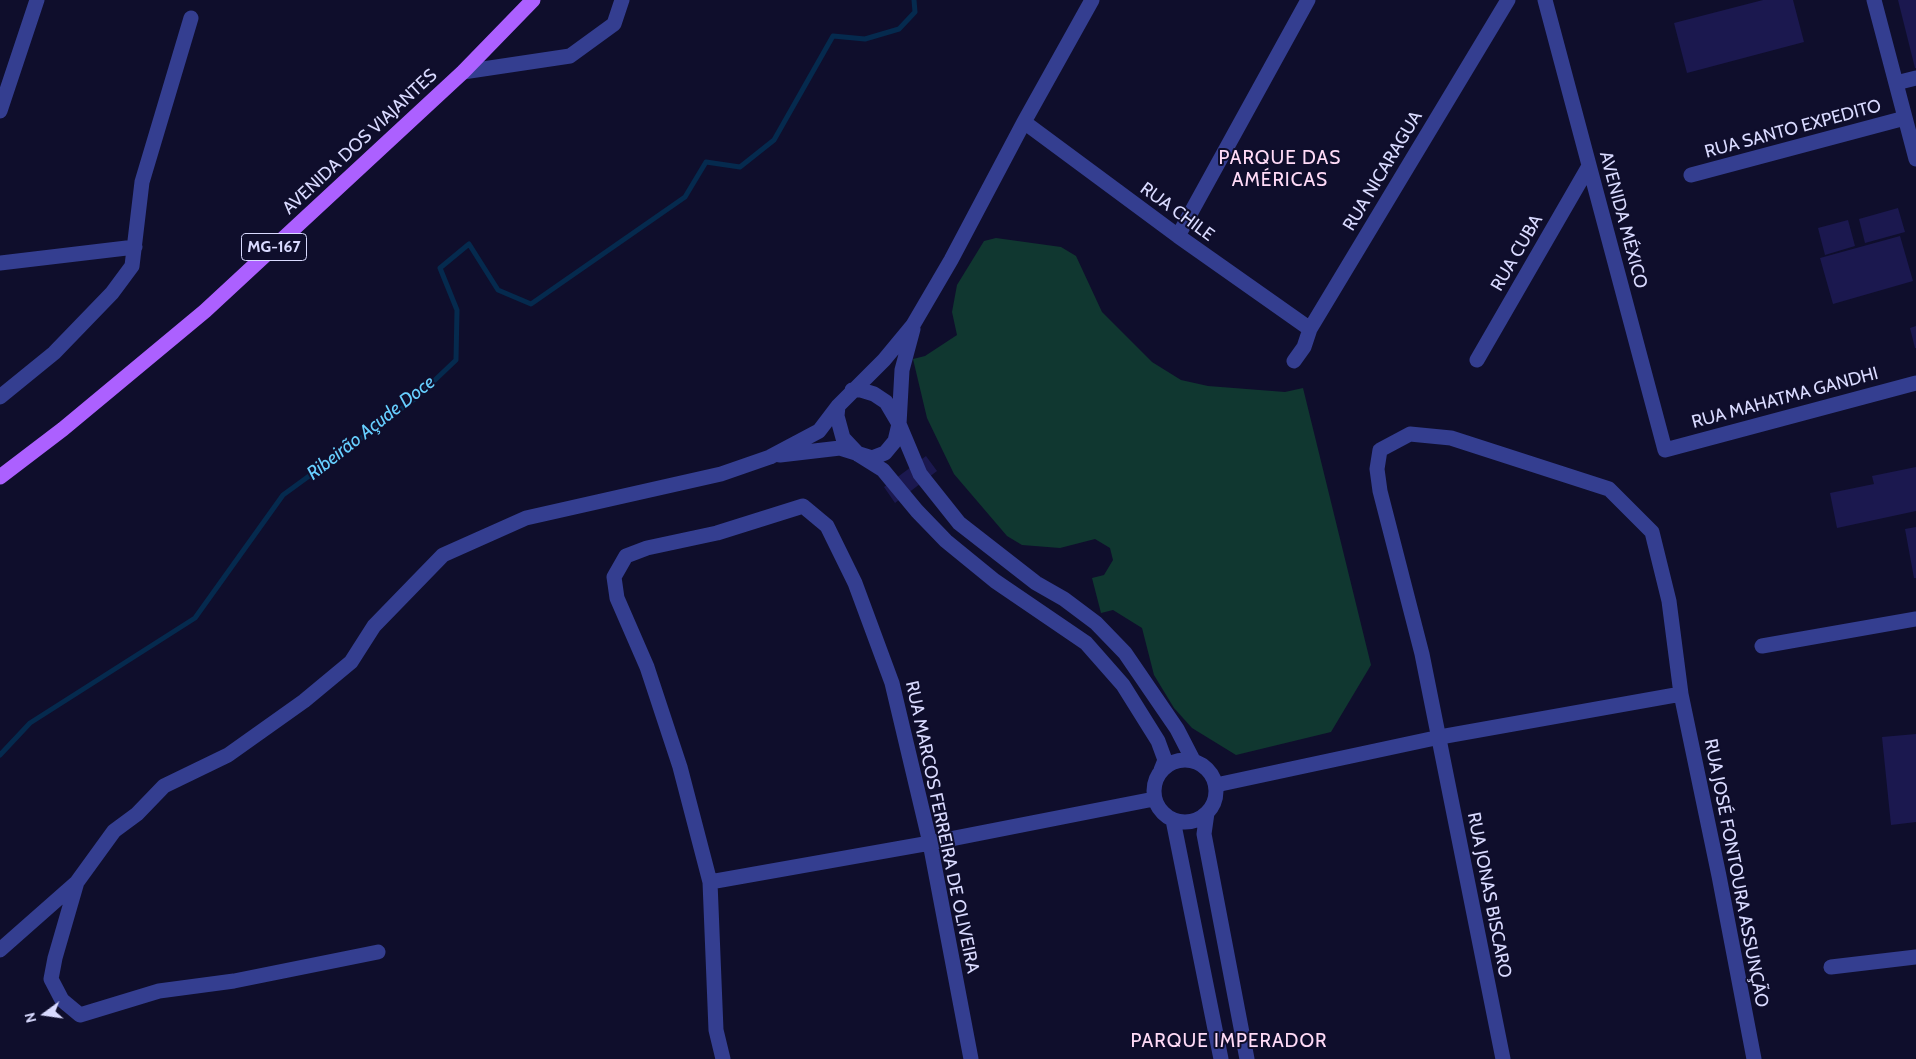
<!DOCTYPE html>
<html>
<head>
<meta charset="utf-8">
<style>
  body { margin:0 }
  #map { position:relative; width:1916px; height:1059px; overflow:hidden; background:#0f0e2c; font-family:Cabin,sans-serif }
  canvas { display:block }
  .north { position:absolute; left:20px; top:989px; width:50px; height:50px; -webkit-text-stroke:4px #0f0e2c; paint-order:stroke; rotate:256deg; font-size:14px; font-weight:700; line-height:20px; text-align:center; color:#d9daff }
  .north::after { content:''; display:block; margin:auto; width:18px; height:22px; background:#d9daff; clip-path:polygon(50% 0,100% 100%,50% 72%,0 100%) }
</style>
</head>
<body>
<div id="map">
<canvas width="1916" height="1059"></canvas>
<div class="north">N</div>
</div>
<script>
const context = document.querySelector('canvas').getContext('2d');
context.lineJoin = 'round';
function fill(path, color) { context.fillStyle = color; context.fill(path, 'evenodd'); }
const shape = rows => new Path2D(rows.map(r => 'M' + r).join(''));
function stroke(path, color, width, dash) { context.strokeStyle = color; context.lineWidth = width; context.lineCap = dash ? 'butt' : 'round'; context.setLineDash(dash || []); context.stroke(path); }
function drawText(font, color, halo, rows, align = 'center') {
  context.font = font + ' Cabin,sans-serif'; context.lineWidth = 4; context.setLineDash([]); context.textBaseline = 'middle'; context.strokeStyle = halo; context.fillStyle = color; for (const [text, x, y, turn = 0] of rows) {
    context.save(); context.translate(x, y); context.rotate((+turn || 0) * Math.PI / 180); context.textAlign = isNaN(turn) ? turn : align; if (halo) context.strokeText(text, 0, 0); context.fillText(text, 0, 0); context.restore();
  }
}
const green = shape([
  [996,238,1061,247,1076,256,1102,312,1152,362,1181,380,1208,386,1285,392,1303,388,1371,665,1331,732,1236,755,1192,728,1174,708,1154,675,1142,628,1113,610,1101,613,1092,578,1104,575,1113,560,1110,548,1095,539,1060,548,1022,545,1007,536,954,474,927,418,913,359,925,356,957,335,952,312,957,285,984,241]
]);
const stream = shape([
  [0,755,30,723,195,618,283,495,416,398,456,360,457,310,440,268,469,244,498,290,531,304,685,197,706,162,740,167,774,140,833,36,865,39,899,29,915,12,914,0]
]);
const building = shape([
  [1763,0,1793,0,1804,42,1687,73,1674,23],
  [1898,0,1916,0,1916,68,1915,68],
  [1898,208,1905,232,1865,243,1859,219],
  [1848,220,1855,246,1825,255,1818,228],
  [1900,236,1913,281,1833,304,1820,258],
  [1916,326,1916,348,1915,348,1910,328],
  [926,456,937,471,895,503,884,487],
  [1916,467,1916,511,1837,528,1830,493,1874,484,1872,476],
  [1916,527,1916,578,1914,578,1905,529],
  [1916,734,1916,822,1891,825,1882,737]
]);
const minor = shape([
  [1545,0,1665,450,1916,383],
  [1874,0,1916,159],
  [463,72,570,56,614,24,622,0],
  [1896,83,1916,78],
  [0,111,37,0],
  [1024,122,1178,236,1310,329],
  [1691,175,1905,118],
  [1178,236,1308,0],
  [0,263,135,247],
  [1477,360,1589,166],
  [1294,361,1304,347,1310,329,1508,0],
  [852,390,861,390,874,394,886,402,899,424,920,474,959,523,1036,583,1064,599,1096,623,1125,653,1177,729,1193,760],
  [0,397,54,353,112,293,132,266,142,182,191,18],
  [838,406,837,416,843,438,859,455,883,470,917,511,946,541,995,581,1086,643,1123,685,1158,741,1165,760,1161,770],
  [780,455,840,448,872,458,885,453,895,441,899,424,902,370,913,329],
  [1762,646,1916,619],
  '1154 791a31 31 0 1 1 62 0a31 31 0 1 1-62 0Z',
  [1216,785,1440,737,1681,694],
  [1207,813,1204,834,1247,1059],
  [1173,820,1221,1059],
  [77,882,55,958,51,979,62,1000,80,1015,159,991,234,981,378,952],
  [710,882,930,843,1154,799],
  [0,950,77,882,114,831,137,814,164,786,228,755,304,701,351,662,374,626,443,555,526,518,721,474,770,457,819,431,838,406,884,360,913,325,951,260,1024,122,1092,0],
  [1831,967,1916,957],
  [723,1059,716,1030,710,882,680,767,647,667,617,598,614,577,626,556,647,548,717,533,803,506,827,526,855,583,892,683,930,843,971,1059],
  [1503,1059,1422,654,1380,491,1377,469,1380,450,1410,434,1451,438,1609,489,1652,532,1669,601,1681,694,1719,876,1754,1059]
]);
const major = shape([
  [0,477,63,429,205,311,463,72,533,0]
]);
const shields = [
  [274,247,65]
];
const shieldNames = [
  ["MG-167",274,247]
];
const streetNames = [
  ["RUA SANTO EXPEDITO",1793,129,-15],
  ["AVENIDA DOS VIAJANTES",360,142,-43],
  ["RUA NICARAGUA",1383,171,-59],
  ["RUA CHILE",1177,212,36],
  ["AVENIDA MÉXICO",1623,220,75],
  ["RUA CUBA",1517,253,-60],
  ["RUA MAHATMA GANDHI",1785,398,-15],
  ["RUA MARCOS FERREIRA DE OLIVEIRA",942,827,78],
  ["RUA JOSÉ FONTOURA ASSUNÇÃO",1736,873,79],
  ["RUA JONAS BISCARO",1489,895,79]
];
const neighbourhoodNames = [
  ["PARQUE DAS",1280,158],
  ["AMÉRICAS",1280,180],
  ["PARQUE IMPERADOR",1229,1041]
];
const waterNames = [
  ["Ribeirão Açude Doce",371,428,-38]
];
fill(green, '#103730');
stroke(stream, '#052a4e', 5);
fill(building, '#1b184f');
stroke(minor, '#343e90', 15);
stroke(major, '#ac60ff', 15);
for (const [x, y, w] of shields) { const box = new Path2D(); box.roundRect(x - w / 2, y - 13.5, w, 27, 4); context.fillStyle = '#0f0e2c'; context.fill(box); stroke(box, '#d9daff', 1); }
drawText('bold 16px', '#d9daff', null, shieldNames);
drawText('18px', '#d9daff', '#0f0e2c', streetNames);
context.letterSpacing = '1px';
drawText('19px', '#ffdbf7', '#0f0e2c', neighbourhoodNames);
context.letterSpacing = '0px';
drawText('italic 19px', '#67cfff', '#0f0e2c', waterNames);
</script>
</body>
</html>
